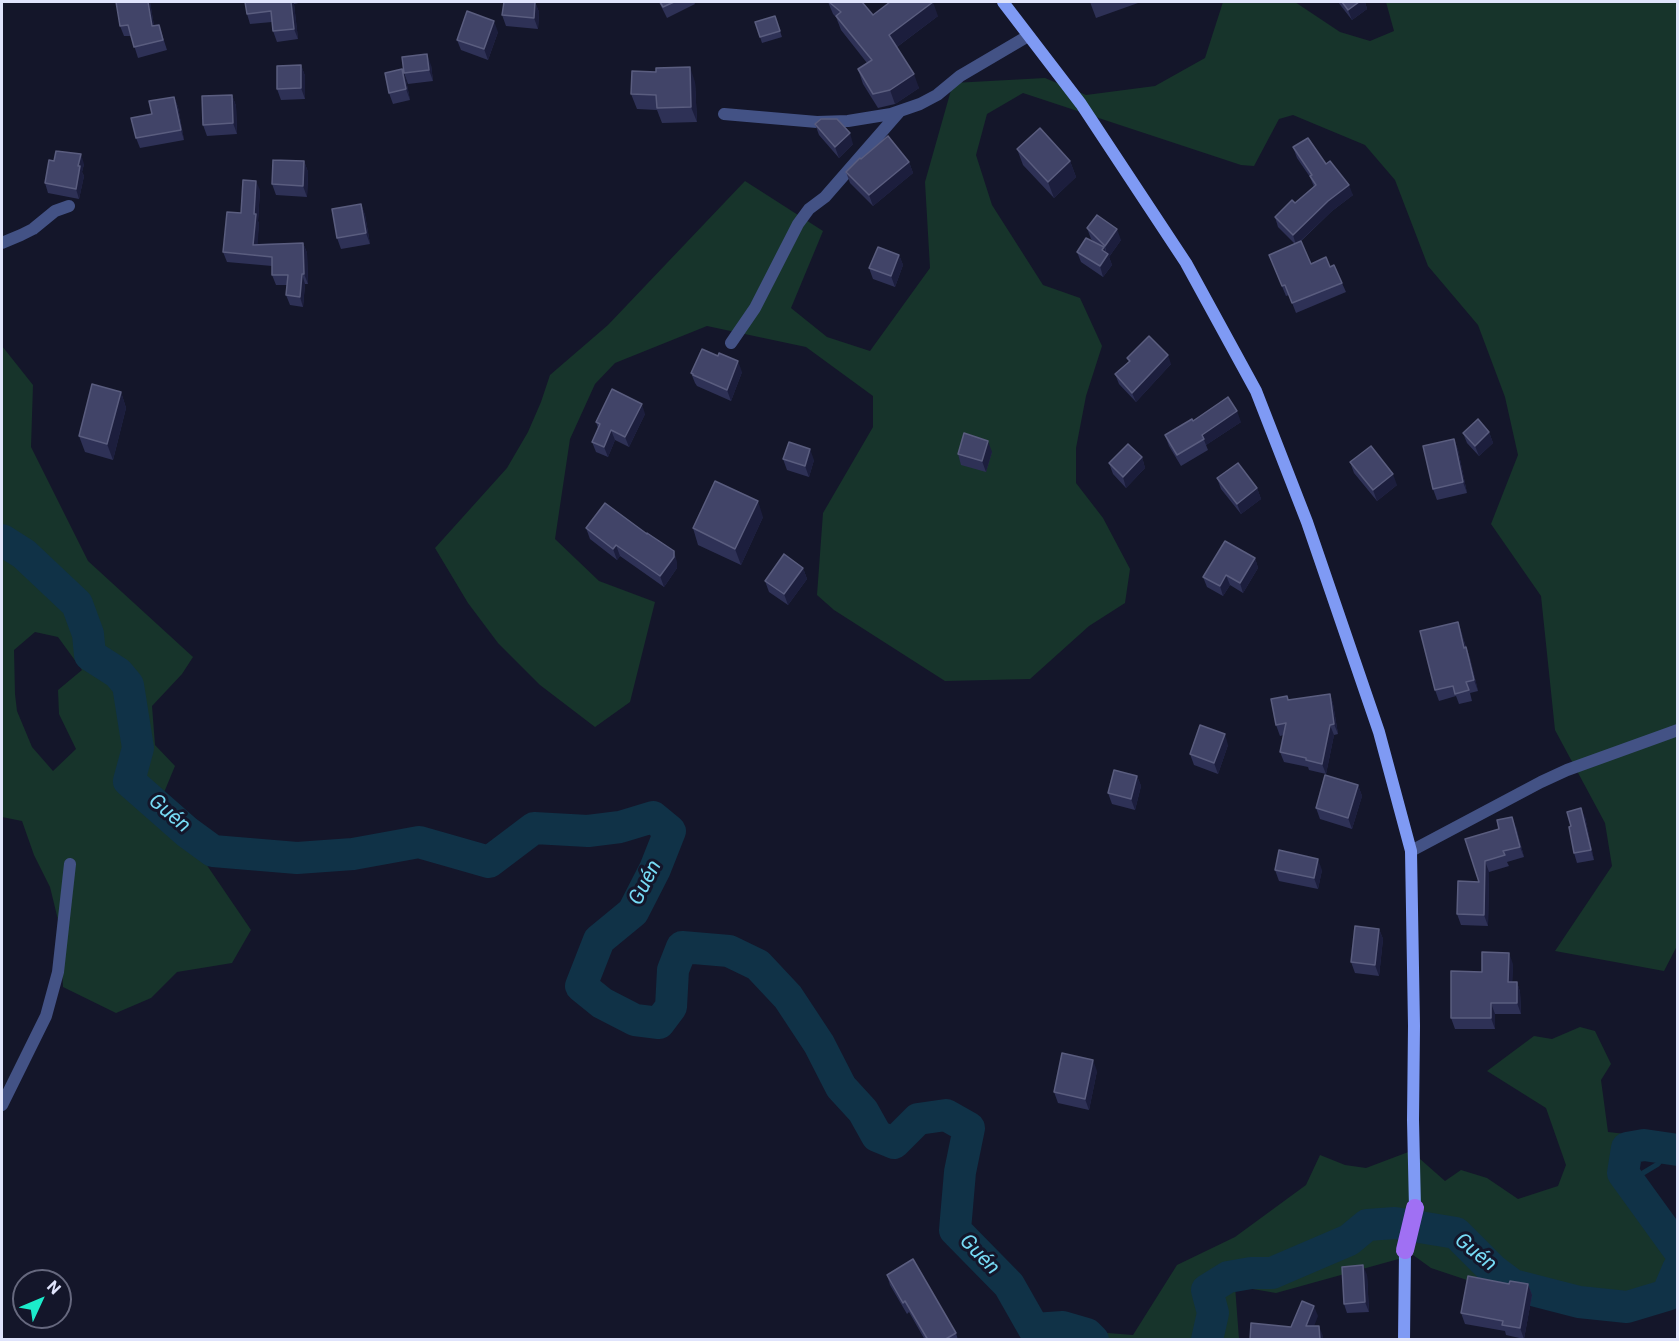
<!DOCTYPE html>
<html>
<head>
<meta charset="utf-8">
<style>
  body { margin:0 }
  #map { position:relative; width:1679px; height:1341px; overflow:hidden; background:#14162a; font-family:Roboto,sans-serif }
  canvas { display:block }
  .frame { position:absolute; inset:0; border:3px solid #e0e4fc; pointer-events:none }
  .north { position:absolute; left:12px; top:1269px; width:60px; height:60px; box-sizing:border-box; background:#14162a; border:2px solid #66687e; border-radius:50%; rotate:46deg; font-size:16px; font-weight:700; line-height:24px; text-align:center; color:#e0e4fc }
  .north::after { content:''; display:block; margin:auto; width:21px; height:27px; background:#1ceccb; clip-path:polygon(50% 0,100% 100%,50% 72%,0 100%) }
</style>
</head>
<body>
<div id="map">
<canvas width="1679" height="1341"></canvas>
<div class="frame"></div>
<div class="north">N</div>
</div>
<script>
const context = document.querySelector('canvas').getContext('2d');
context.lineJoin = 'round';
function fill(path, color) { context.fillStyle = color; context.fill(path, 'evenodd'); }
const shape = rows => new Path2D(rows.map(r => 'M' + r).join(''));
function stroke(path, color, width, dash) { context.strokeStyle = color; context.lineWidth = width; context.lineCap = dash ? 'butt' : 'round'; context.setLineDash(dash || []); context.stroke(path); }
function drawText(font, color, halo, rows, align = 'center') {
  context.font = font + ' Roboto,sans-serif'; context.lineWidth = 6; context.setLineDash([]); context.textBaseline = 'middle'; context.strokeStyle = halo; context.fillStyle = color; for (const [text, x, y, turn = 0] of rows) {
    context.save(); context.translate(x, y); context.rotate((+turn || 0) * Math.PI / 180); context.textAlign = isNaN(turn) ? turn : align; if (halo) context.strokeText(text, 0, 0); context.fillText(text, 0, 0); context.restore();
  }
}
const green = shape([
  [1223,2,1295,2,1340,32,1370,41,1394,31,1386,2,1677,2,1678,944,1664,971,1555,951,1612,866,1605,823,1555,730,1541,596,1491,524,1518,455,1505,397,1478,325,1428,266,1395,180,1365,145,1293,115,1279,119,1254,166,1241,165,1023,93,987,114,976,155,992,205,1043,285,1080,298,1102,346,1086,396,1076,448,1076,483,1103,518,1130,569,1125,603,1089,626,1030,679,945,681,834,610,817,595,823,513,873,427,873,396,806,347,707,326,615,363,595,384,570,439,555,539,599,581,655,602,630,702,595,727,540,685,498,643,468,603,435,548,507,468,528,432,541,402,550,375,608,325,745,181,823,231,791,308,827,337,870,351,930,268,925,182,953,83,1045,78,1086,95,1155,86,1205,58],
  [2,346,33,385,31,447,88,561,193,657,182,674,152,706,155,745,175,766,153,819,202,858,251,930,232,963,177,972,151,998,116,1013,63,987,60,928,50,887,34,855,22,821,2,817],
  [35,632,58,637,82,670,58,690,59,714,76,749,53,771,32,747,17,711,15,694,14,650],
  [1580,1027,1595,1031,1611,1064,1601,1080,1608,1132,1626,1134,1642,1181,1663,1215,1677,1235,1677,1284,1654,1286,1628,1299,1557,1310,1431,1268,1413,1255,1276,1293,1235,1286,1239,1339,1099,1339,1095,1332,1133,1335,1177,1265,1235,1237,1306,1185,1320,1155,1345,1165,1366,1168,1411,1151,1445,1181,1461,1170,1487,1178,1518,1199,1558,1186,1566,1165,1546,1108,1487,1071,1534,1036,1552,1039]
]);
const stream = shape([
  [1623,1173,1638,1176,1658,1164,1670,1149]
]);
const river = shape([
  [2,540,24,554,77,604,88,634,90,655,118,673,128,685,138,748,129,781,187,832,213,851,297,858,353,854,419,842,489,862,534,828,588,831,620,827,653,817,670,831,655,869,633,912,599,940,581,986,602,1003,635,1020,659,1023,671,1007,673,970,682,947,729,951,758,965,788,997,819,1044,841,1087,863,1111,877,1136,894,1143,918,1119,946,1115,969,1128,960,1172,955,1230,1009,1285,1034,1329,1063,1327,1087,1334,1093,1340],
  [1678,1150,1644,1145,1627,1148,1623,1173,1678,1249],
  [1207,1340,1213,1313,1207,1290,1228,1277,1251,1273,1272,1273,1349,1240,1367,1225,1395,1223,1456,1233,1493,1270,1513,1285,1579,1302,1627,1307,1667,1295,1678,1269]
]);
const minor = shape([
  [724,114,817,122,848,121,891,114,920,104,937,95,960,76,1028,36],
  [2,243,21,235,33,229,55,211,69,206],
  [731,343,755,308,798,224,809,209,825,197,900,111],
  [1411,851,1541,782,1567,770,1678,730],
  [2,1105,46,1016,58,972,70,864]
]);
const secondary = shape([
  [1003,2,1081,104,1186,263,1256,391,1307,522,1379,732,1411,851,1414,1026,1413,1120,1415,1208],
  [1404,1340,1405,1250]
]);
const primary = shape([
  [1405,1250,1415,1208]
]);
const wall = shape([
  [116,2,150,2,154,26,159,25,167,50,138,58,131,36,124,36,120,26],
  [245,2,303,2,294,4,298,39,277,42,273,31,272,22,250,24,247,14],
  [535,2,539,12,538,29,506,26,502,15],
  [659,2,694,2,695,4,667,18],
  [828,2,862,2,873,15,938,16,897,47,919,88,895,104,878,108,863,84,858,69,867,63,841,30,836,17,833,14],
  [1090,2,1137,2,1138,3,1096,18],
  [1338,2,1365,2,1367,9,1352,20],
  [775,16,782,37,762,43,755,22],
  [498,32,488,60,461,50,457,40],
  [301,65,305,76,305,99,281,100,277,89],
  [431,65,433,81,408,84,404,73],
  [402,69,406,80,410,100,393,104,389,93],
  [695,82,697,122,662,123,657,110,637,109,631,94],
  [232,95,236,106,237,134,207,136,203,125],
  [174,97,178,107,184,140,140,148,136,138],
  [815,124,853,144,839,158,819,135],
  [1293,147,1326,164,1353,195,1332,211,1300,242,1311,264,1330,267,1342,283,1346,292,1296,313,1289,295,1286,296,1269,255,1295,244,1278,227,1275,217,1295,203,1314,187,1310,177,1297,158],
  [1017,149,1070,161,1076,177,1054,198,1023,165],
  [54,161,84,164,82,172,84,176,79,199,48,193,45,183],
  [304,161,308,172,307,197,276,195,272,184],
  [909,162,913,173,873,206,850,183,846,172],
  [260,190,258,221,259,224,257,244,303,243,307,253,308,284,305,284,303,307,290,305,286,295,287,285,276,285,272,275,272,266,227,262,223,252,241,213],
  [361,204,365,215,370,244,341,249,337,238],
  [1087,228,1121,240,1109,257,1112,265,1103,277,1081,262,1077,252,1094,242,1091,239],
  [899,255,903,265,895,287,873,279,869,268],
  [1127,358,1171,364,1136,402,1119,384,1115,374,1129,362],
  [742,372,731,401,697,386,695,383,691,373],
  [121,392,126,408,113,460,85,452,79,436],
  [645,414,629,447,615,440,608,457,596,452,592,442,598,428,596,422],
  [1193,421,1241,422,1206,445,1208,450,1181,466,1169,446,1165,435],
  [1489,432,1493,443,1479,456,1467,443,1463,433],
  [1454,439,1458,450,1467,493,1437,500,1433,489],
  [992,452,986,472,961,465,958,454],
  [1142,457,1145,468,1126,488,1113,474,1109,463],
  [783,459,814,460,809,477,787,470],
  [1350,462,1397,485,1377,501,1354,473],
  [1217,478,1257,488,1261,499,1241,514,1221,489],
  [763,517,741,565,698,545,693,528],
  [586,528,677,562,677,568,664,587,620,556,617,560,590,539],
  [1255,558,1258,568,1243,593,1230,585,1223,596,1207,587,1203,577],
  [803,568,807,579,788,605,769,592,765,581],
  [1458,622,1466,647,1470,658,1478,691,1470,693,1472,701,1459,704,1456,696,1439,701,1435,690],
  [1330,694,1333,704,1338,734,1334,735,1326,774,1309,770,1308,767,1284,762,1280,752,1284,735,1280,736,1276,725,1287,696,1288,700],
  [1228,745,1218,774,1194,765,1190,754],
  [1137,776,1141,786,1135,810,1112,804,1108,793],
  [1358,785,1362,796,1352,829,1320,819,1316,808],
  [1585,817,1594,860,1577,863,1574,853,1571,826],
  [1516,827,1524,857,1507,862,1509,866,1489,872,1488,926,1461,925,1457,914,1479,882,1465,839],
  [1275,870,1322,870,1318,889,1279,881],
  [1379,929,1383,939,1379,976,1355,973,1351,962],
  [1513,964,1512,982,1517,982,1520,992,1521,1014,1495,1014,1495,1029,1455,1029,1451,1018,1482,972],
  [1097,1071,1089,1110,1058,1103,1054,1092],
  [887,1275,956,1333,958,1340,925,1340,909,1312,907,1314,890,1285],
  [1367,1275,1369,1312,1347,1313,1344,1304],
  [1509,1284,1528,1284,1532,1295,1524,1339,1506,1335,1505,1331,1465,1324,1461,1313]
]);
const shadedWall = shape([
  [148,2,150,2,156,37,152,26],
  [291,2,294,2,294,4,298,39,294,29],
  [535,2,539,12,538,29,534,18],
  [933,2,938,16,894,49,889,35],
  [1359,2,1365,2,1367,9,1352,20,1348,10],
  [494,21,498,32,488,60,484,49],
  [427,54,431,65,433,81,429,70],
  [301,65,305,76,305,99,301,88],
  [690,67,695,82,697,122,691,107],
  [402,69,406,80,410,100,406,89],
  [914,74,919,88,895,104,890,90],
  [232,95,236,106,237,134,233,123],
  [174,97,178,107,184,140,181,130],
  [850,133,853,144,839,158,835,147],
  [81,154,84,164,82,172,84,176,79,199,76,189,78,166],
  [304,161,308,172,307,197,303,186],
  [1070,161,1076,177,1054,198,1048,182],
  [909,162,913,173,873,206,869,195],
  [256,181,260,190,258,221,259,224,257,255,253,245],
  [1349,185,1353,195,1332,211,1296,245,1293,235,1328,201],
  [361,204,365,215,370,244,366,233],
  [1117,229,1121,240,1109,257,1112,265,1103,277,1100,266,1102,250,1104,247,1107,255,1105,246],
  [303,243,307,253,308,284,304,274],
  [899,255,903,265,895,287,891,276],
  [302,274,305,284,303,307,300,297],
  [1168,355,1171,364,1136,402,1132,393],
  [738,361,742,372,731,401,727,390],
  [121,392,126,408,113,460,107,444],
  [642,404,645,414,629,447,625,437],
  [1237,411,1241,422,1206,445,1202,435],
  [611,430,615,440,608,457,604,447],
  [1489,432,1493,443,1479,456,1475,446],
  [1454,439,1458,450,1467,493,1463,482],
  [988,441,992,452,986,472,982,461],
  [810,449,814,460,809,477,805,466],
  [1142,457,1145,468,1126,488,1123,477],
  [1393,474,1397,485,1377,501,1373,490],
  [1257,488,1261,499,1241,514,1237,504],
  [758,501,763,517,741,565,735,549],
  [616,545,620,556,617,560,613,549],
  [674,551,677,562,677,568,664,587,660,576],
  [1255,558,1258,568,1243,593,1240,583],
  [803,568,807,579,788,605,784,594],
  [1226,575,1230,585,1223,596,1220,586],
  [1458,622,1462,633,1468,658,1464,648],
  [1466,647,1470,658,1478,691,1474,680],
  [1330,694,1333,704,1338,734,1334,724],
  [1330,725,1334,735,1326,774,1322,764],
  [1225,734,1228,745,1218,774,1214,763],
  [1137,776,1141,786,1135,810,1131,799],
  [1358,785,1362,796,1352,829,1348,818],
  [1581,808,1585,817,1594,860,1591,850],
  [1512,817,1516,827,1524,857,1520,847],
  [1318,859,1322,870,1318,889,1314,878],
  [1485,861,1489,872,1488,926,1484,915],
  [1379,929,1383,939,1379,976,1375,965],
  [1509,953,1513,964,1512,993,1508,982],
  [1517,982,1520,992,1521,1014,1517,1003],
  [1491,1003,1495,1014,1495,1029,1491,1018],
  [1093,1060,1097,1071,1089,1110,1085,1099],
  [1363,1265,1367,1275,1369,1312,1365,1302],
  [1528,1284,1532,1295,1524,1339,1520,1328],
  [1314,1306,1318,1316,1310,1337,1306,1326],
  [1319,1326,1323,1336,1323,1340,1320,1340]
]);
const building = shape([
  [116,2,148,2,152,26,159,25,163,40,134,47,128,25,120,26,116,2],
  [245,2,291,2,294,29,273,31,271,11,247,14,245,2],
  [504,2,535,2,534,18,502,15,504,2],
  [660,2,674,2,663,7,660,2],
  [829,2,862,2,873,15,890,2,933,2,889,35,914,74,890,90,873,94,858,69,872,60,836,16,841,12,829,2],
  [1342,2,1359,2,1348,10,1342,2],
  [467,11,494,21,484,49,457,40,467,11],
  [775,16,780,31,760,37,755,22,775,16],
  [427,54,429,70,404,73,402,57,427,54],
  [301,65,301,88,277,89,277,66,301,65],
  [690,67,691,107,657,108,656,95,631,94,632,71,656,72,656,68,690,67],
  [402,69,406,89,389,93,385,73,402,69],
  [232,95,233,123,203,125,202,96,232,95],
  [174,97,181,130,136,138,131,118,152,114,149,101,174,97],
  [821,119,837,119,850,133,835,147,815,124,821,119],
  [1040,128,1070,161,1048,182,1017,149,1040,128],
  [888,136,909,162,869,195,846,172,860,158,861,159,888,136],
  [1308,138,1326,164,1330,161,1349,185,1328,201,1293,235,1275,217,1292,200,1295,203,1316,185,1310,176,1312,175,1293,147,1308,138],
  [56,151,81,154,78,166,80,166,76,189,45,183,49,160,54,161,56,151],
  [273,160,304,161,303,186,272,184,273,160],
  [243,180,256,181,254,214,256,214,253,245,303,243,304,274,302,274,300,297,286,295,288,275,272,275,272,257,223,252,227,212,241,213,243,180],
  [361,204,366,233,337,238,332,209,361,204],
  [1097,215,1117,229,1105,246,1087,228,1097,215],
  [1086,238,1104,247,1102,250,1108,254,1100,266,1077,252,1086,238],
  [1301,241,1311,264,1326,257,1330,267,1334,265,1342,283,1292,303,1285,285,1282,286,1269,255,1301,241],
  [878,247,899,255,891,276,869,268,878,247],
  [1149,336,1168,355,1132,393,1115,374,1130,361,1127,358,1149,336],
  [702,349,718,356,719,353,738,361,727,390,693,375,693,374,691,373,702,349],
  [92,384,121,392,107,444,79,436,92,384],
  [612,389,642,404,625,437,611,430,604,447,592,442,600,424,596,422,612,389],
  [1228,397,1237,411,1202,435,1204,439,1177,455,1165,435,1192,419,1193,421,1228,397],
  [1478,419,1489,432,1475,446,1463,433,1478,419],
  [964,433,988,441,982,461,958,454,964,433],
  [1454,439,1463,482,1433,489,1423,446,1454,439],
  [789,442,810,449,805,466,783,459,789,442],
  [1128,444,1142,457,1123,477,1109,463,1128,444],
  [1371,446,1393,474,1373,490,1350,462,1371,446],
  [1238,463,1257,488,1237,504,1217,478,1238,463],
  [715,481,758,501,735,549,693,528,715,481],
  [605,503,647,534,647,533,674,551,674,557,660,576,616,545,613,549,586,528,605,503],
  [1225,541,1255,558,1240,583,1226,575,1220,586,1203,577,1225,541],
  [784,554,803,568,784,594,765,581,784,554],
  [1458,622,1464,648,1466,647,1474,680,1466,682,1469,690,1455,694,1453,686,1435,690,1420,631,1458,622],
  [1330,694,1334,724,1330,725,1322,764,1306,760,1306,758,1280,752,1286,723,1276,725,1271,699,1287,696,1288,700,1330,694],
  [1200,725,1225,734,1214,763,1190,754,1200,725],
  [1114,770,1137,776,1131,799,1108,793,1114,770],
  [1325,775,1358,785,1348,818,1316,808,1325,775],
  [1581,808,1591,850,1574,853,1569,827,1571,826,1567,812,1581,808],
  [1512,817,1520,847,1503,851,1505,855,1485,861,1484,915,1457,914,1458,881,1479,882,1465,839,1499,829,1497,820,1512,817],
  [1279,850,1318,859,1314,878,1275,870,1279,850],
  [1355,926,1379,929,1375,965,1351,962,1355,926],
  [1482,952,1509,953,1508,982,1517,982,1517,1003,1491,1003,1491,1018,1451,1018,1451,971,1482,972,1482,952],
  [1062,1053,1093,1060,1085,1099,1054,1092,1062,1053],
  [913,1259,956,1333,944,1340,928,1340,905,1301,903,1303,887,1275,913,1259],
  [1363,1265,1365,1302,1344,1304,1342,1267,1363,1265],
  [1468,1276,1509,1284,1510,1281,1528,1284,1520,1328,1502,1325,1503,1321,1461,1313,1468,1276],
  [1302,1301,1314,1306,1306,1326,1319,1326,1320,1340,1250,1340,1251,1323,1291,1327,1302,1301]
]);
const waterNames = [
  ["Guén",169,814,40],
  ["Guén",646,883,-63],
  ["Guén",1475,1253,39],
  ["Guén",979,1255,46]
];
fill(green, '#17342b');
stroke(stream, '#103247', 5);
stroke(river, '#103247', 32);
stroke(minor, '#435285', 12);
stroke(secondary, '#7f9af4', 12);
stroke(primary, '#a070f3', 18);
fill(wall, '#2e3156');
fill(shadedWall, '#1c1e3d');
fill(building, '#414468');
stroke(building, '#5a5d7f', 1.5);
drawText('italic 21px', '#76daf4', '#14162a', waterNames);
</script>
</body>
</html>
